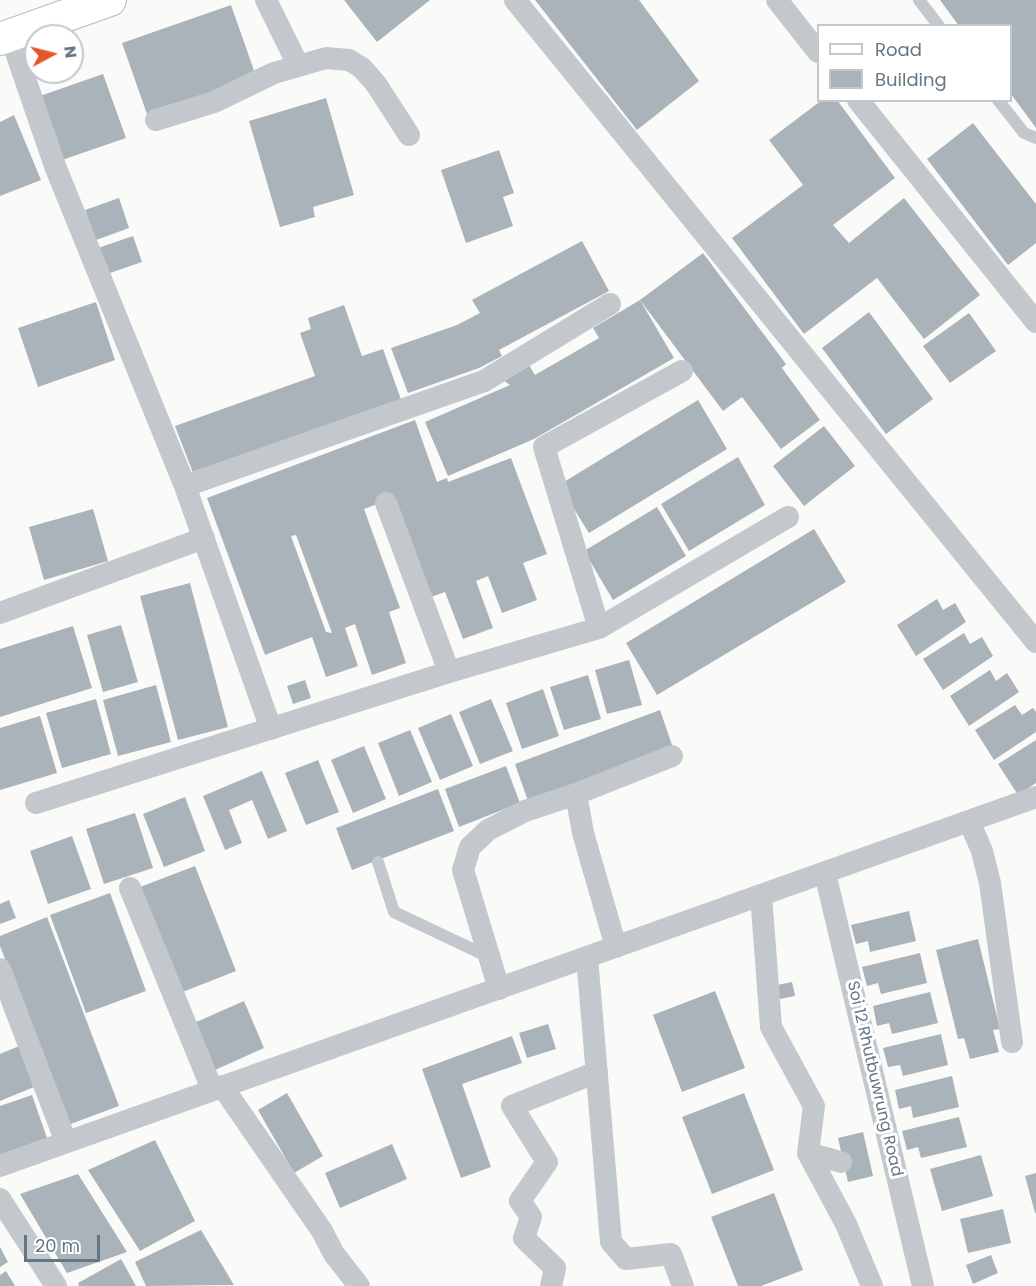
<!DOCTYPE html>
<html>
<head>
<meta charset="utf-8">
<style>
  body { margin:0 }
  #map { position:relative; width:1036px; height:1286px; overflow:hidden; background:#fafaf8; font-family:Poppins,sans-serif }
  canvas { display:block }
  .legend { position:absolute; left:817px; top:24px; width:195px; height:78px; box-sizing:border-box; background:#fff; border:2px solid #c1c8cd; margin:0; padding:8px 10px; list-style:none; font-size:18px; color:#657683 }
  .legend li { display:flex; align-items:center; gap:12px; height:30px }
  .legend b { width:30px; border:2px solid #c1c8cd }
  .north { position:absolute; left:24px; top:24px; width:60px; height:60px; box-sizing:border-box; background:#fff; border:2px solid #c1c8cd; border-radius:50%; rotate:83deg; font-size:16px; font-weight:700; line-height:24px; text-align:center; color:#657683 }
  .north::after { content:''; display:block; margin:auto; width:21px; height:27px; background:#e4572e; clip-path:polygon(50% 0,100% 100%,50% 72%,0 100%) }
  .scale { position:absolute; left:24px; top:1235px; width:76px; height:27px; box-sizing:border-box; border:3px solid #657683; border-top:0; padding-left:8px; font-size:18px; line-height:21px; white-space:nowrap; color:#657683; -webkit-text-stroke:4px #fff; paint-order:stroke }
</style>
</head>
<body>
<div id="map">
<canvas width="1036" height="1286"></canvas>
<ul class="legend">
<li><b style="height:8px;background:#fff"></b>Road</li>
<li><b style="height:16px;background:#aab3b9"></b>Building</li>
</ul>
<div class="north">N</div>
<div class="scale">20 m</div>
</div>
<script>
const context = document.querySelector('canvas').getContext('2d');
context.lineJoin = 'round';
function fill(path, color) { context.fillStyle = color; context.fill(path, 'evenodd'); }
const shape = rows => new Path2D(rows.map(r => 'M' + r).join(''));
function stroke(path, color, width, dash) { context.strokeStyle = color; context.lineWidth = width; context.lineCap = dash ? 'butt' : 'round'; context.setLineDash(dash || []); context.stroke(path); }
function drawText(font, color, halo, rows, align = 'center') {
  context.font = font + ' Poppins,sans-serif'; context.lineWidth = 6; context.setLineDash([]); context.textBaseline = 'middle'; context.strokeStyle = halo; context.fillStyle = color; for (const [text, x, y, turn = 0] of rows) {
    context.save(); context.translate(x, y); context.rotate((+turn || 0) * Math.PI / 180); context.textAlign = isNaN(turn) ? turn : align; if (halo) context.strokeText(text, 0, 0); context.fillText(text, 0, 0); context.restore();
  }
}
const building = shape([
  [344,0,430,0,377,42],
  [535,0,639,0,699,81,637,130],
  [940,0,1036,0,1036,128,1011,94,1011,26,959,26],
  [231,5,257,79,148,117,122,43],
  [103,74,126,138,62,160,40,96],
  [326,98,354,195,313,207,315,217,280,227,249,121],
  [822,100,837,100,895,178,833,225,849,243,904,198,980,295,924,339,877,278,804,334,732,238,803,185,769,140],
  [14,115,41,180,0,196,0,122],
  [973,123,1036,204,1036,243,1008,265,927,159],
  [499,150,514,193,503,197,513,226,466,243,441,170],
  [119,198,129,228,96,240,85,210],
  [133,236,142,262,104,275,95,249],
  [582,241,609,291,499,350,502,356,479,368,408,393,391,348,457,325,480,313,472,300],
  [703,253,786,364,782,368,820,420,781,449,742,397,723,411,640,300],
  [640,300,674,358,534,439,448,476,425,422,510,385,503,380,529,365,535,375,599,338,593,328],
  [96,302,115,360,38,387,18,328],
  [344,305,362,356,383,349,404,408,197,483,175,426,315,376,300,333,311,329,308,318],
  [869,312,933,399,886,434,822,348],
  [969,313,996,351,950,383,923,346],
  [698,400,727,449,589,533,559,485],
  [415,420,437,482,447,478,448,482,511,458,547,554,523,563,537,600,502,613,488,576,476,581,493,628,463,639,445,592,428,598,391,499,364,509,400,608,389,612,406,663,372,675,355,624,345,628,358,666,326,677,312,637,265,655,207,498],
  [296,535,332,633,326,632,291,536],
  [824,426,855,466,804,506,773,466],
  [738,457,765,505,689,551,661,504],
  [657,507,686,556,613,600,584,551],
  [93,509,108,561,44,580,29,527],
  [814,529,846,582,657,695,626,643],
  [190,583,228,727,178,740,140,596],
  [937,599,943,610,955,603,966,622,916,656,897,625],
  [121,625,138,682,103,692,87,635],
  [73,626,92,688,0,717,0,649],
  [964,633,970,644,982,637,993,656,943,690,923,659],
  [629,660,642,705,607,714,595,670],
  [990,670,996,681,1007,673,1019,692,969,726,950,696],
  [588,675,601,719,564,730,550,687],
  [305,680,311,698,293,704,287,686],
  [156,685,171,742,118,756,103,700],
  [543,689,559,736,522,749,506,703],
  [96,699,111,754,62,768,46,713],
  [491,699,513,751,480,764,459,712],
  [1015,705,1022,715,1033,708,1036,712,1036,732,994,760,975,730],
  [660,710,673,748,528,801,515,764],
  [451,714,473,766,440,780,418,728],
  [40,716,57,773,0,790,0,728],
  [410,730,432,782,399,796,378,743],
  [1036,740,1036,783,1018,795,998,764],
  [364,746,386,799,353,813,331,760],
  [318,760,339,812,306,825,285,773],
  [506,766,520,803,459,827,445,789],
  [262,771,287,831,268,839,252,800,229,810,242,843,225,850,203,796],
  [438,789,454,831,352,870,336,828],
  [185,797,205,851,164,867,143,814],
  [135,813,153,868,104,884,86,829],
  [72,836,91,889,48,904,30,851],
  [195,866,236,971,180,993,140,887],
  [110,893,146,991,86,1013,50,915],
  [9,900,16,918,0,924,0,904],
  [909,911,916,941,870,952,868,941,856,944,851,925],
  [47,917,119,1106,68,1125,0,946,0,936],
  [978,939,1000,1029,993,1030,999,1052,970,1059,964,1038,958,1039,936,950],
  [920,953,927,983,881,994,878,983,867,986,862,967],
  [792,982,795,996,775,1000,772,986],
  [715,991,745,1068,682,1092,653,1015],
  [930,992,938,1023,892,1034,889,1023,877,1026,873,1006],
  [244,1001,264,1048,215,1070,194,1023],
  [548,1024,556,1049,527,1058,519,1033],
  [941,1034,948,1065,903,1076,900,1065,888,1067,883,1048],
  [512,1036,522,1063,462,1084,491,1167,461,1178,422,1069],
  [19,1046,34,1087,0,1101,0,1054],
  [952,1076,959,1107,913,1118,911,1106,899,1109,895,1090],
  [287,1093,323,1156,294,1173,258,1110],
  [744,1093,774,1170,712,1194,682,1117],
  [32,1095,47,1138,0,1155,0,1106],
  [959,1117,967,1147,921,1158,918,1147,907,1150,902,1131],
  [863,1132,873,1176,848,1182,838,1138],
  [155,1140,195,1221,140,1251,88,1170],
  [392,1144,407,1179,340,1208,325,1173],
  [981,1155,993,1196,942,1211,930,1169],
  [1036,1173,1036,1213,1035,1213,1025,1176],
  [78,1174,127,1252,67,1273,20,1194],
  [774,1193,803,1270,761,1286,738,1286,711,1217],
  [1003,1209,1011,1243,968,1253,960,1219],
  [201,1230,234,1285,146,1286,135,1262],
  [0,1247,8,1262,0,1267],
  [991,1255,998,1273,973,1284,966,1265],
  [121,1259,136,1286,79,1286,78,1283],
  [6,1271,15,1286,0,1286,0,1275]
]);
const lane = shape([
  [919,0,939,26],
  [998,100,1024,133,1036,138],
  [378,862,394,912,489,957]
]);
const street = shape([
  [266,0,298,65],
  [515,0,1036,642],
  [777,0,818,52],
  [10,35,55,166,185,486,271,729],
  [858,100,1036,322],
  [156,120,214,102,274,73,326,58,349,60,362,68,376,84,409,135],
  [185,486,484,381,610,304],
  [386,503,449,672],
  [0,613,204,538],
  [599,628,544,447,682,371],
  [576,794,672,756],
  [36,803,449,672,599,628,788,517],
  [969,821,982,851,990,883,1012,1042],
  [825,873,923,1286],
  [130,888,212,1089],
  [761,895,771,1027,814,1106,808,1153],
  [587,957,611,1242,626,1259,671,1254,683,1286],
  [0,969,66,1142],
  [499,989,463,870,470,847,488,830,525,811,576,794,583,833,616,947],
  [222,1086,322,1231,334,1254,359,1286],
  [841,1162,808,1153,846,1224,872,1286],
  [0,1166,1036,797],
  [0,1199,56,1286],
  [551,1286,555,1268,524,1238,531,1217,520,1201,547,1162,512,1106,597,1072]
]);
const secondary = shape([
  [0,39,110,0]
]);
const streetNames = [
  ["Soi 12 Rhutbuwrung Road",874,1079,77]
];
fill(building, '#aab3b9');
stroke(secondary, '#b3babf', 34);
stroke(lane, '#c3c8cc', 12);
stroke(street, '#c3c8cc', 22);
stroke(secondary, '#fff', 32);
drawText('16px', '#657683', '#fff', streetNames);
</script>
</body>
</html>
